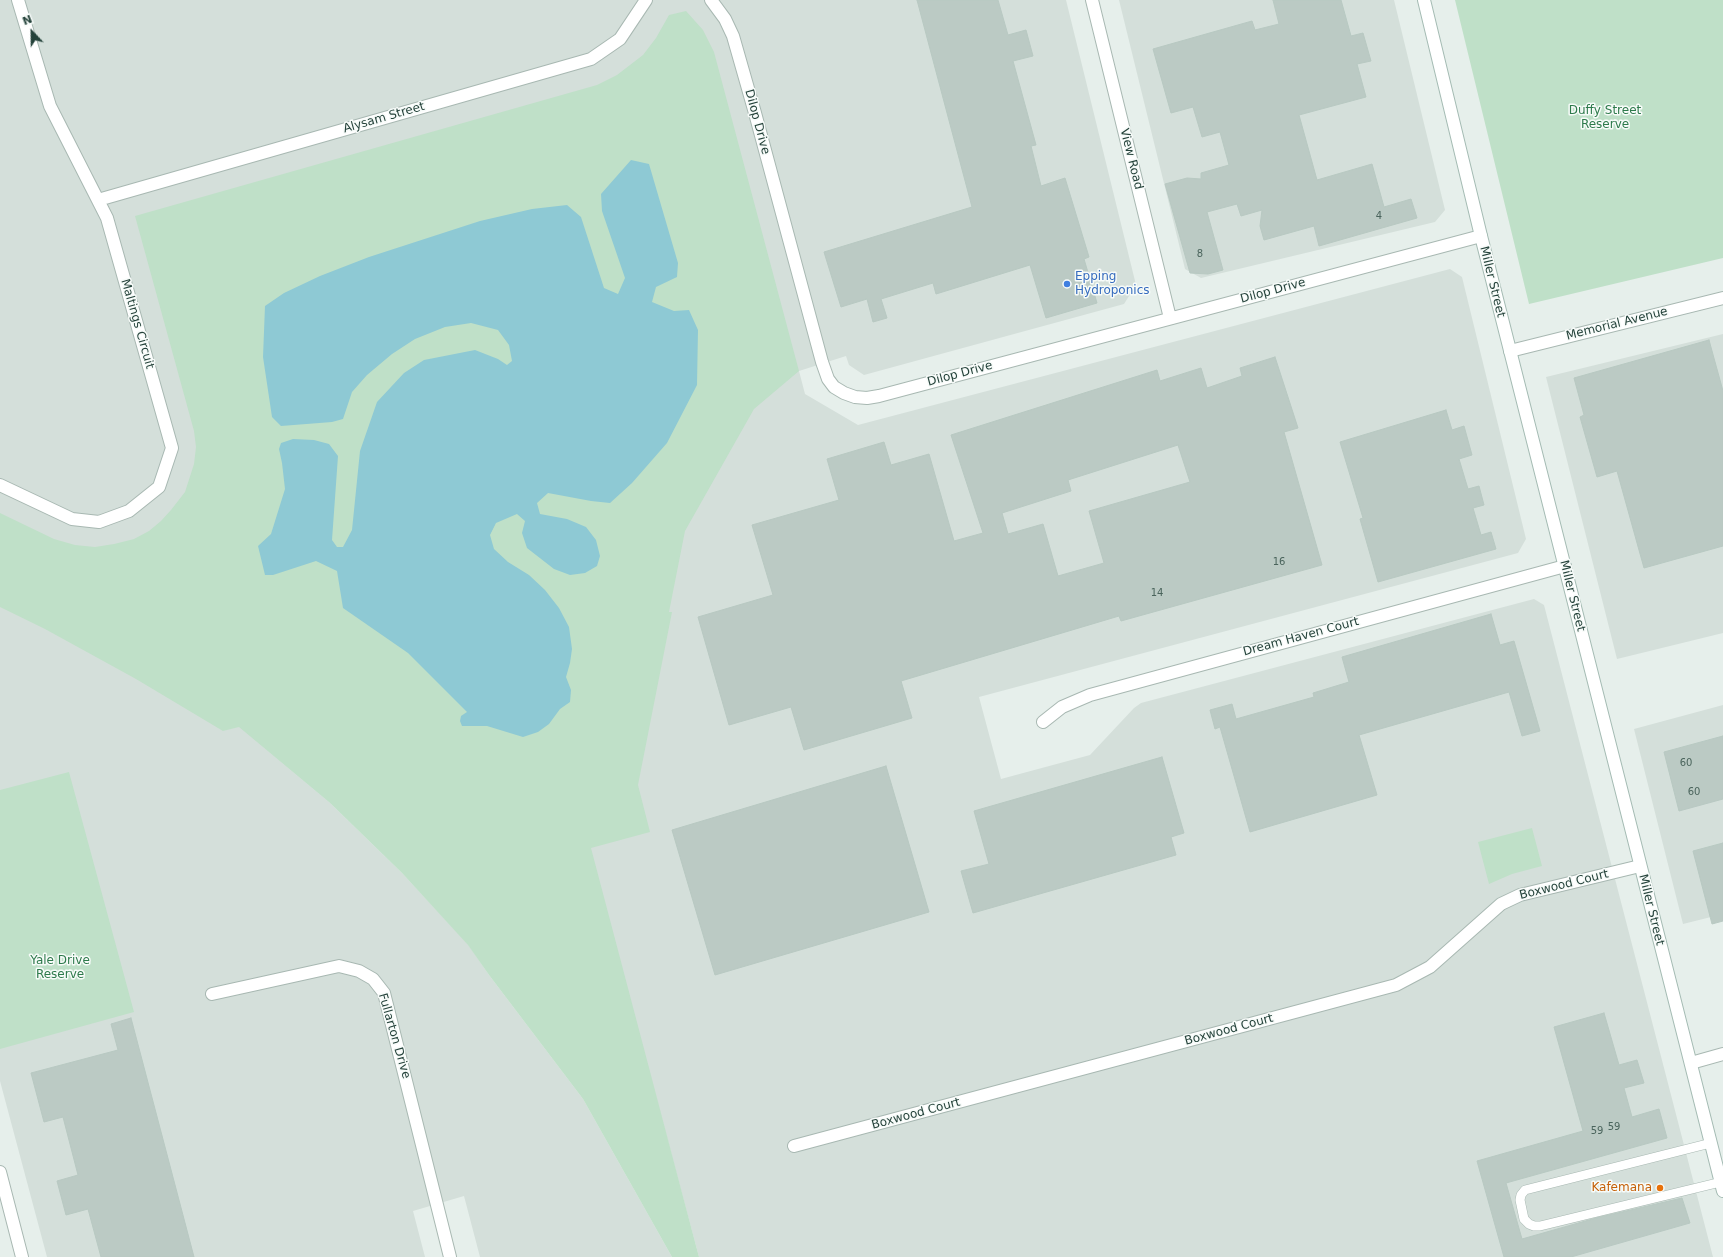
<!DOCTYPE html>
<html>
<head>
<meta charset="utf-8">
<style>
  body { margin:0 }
  #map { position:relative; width:1723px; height:1257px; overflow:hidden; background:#e6efeb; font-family:"DejaVu Sans",sans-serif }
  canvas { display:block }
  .north { position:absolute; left:12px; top:12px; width:40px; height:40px; -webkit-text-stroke:3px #f7fbf9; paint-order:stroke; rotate:338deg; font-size:11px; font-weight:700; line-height:16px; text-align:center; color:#24423a }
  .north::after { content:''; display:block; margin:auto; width:14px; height:18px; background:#24423a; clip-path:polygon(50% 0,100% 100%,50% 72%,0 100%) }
</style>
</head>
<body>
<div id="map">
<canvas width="1723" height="1257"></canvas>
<div class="north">N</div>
</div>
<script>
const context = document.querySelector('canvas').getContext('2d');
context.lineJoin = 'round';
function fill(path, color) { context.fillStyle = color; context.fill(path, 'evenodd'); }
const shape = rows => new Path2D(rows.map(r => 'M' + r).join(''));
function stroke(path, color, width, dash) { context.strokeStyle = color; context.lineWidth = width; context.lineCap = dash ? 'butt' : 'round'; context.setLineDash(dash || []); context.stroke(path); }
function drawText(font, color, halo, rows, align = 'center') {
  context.font = font + ' "DejaVu Sans",sans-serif'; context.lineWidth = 3; context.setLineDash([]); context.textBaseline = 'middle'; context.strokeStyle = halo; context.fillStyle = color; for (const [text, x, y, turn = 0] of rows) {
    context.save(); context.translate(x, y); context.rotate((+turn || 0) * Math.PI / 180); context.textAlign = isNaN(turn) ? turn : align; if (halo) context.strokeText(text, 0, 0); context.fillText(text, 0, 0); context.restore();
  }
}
const built = shape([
  [0,0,1066,0,1136,285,1124,304,864,375,849,365,846,356,799,371,805,394,858,425,1450,269,1462,277,1526,539,1518,553,979,697,1001,779,1090,755,1134,708,1141,703,1534,599,1544,605,1713,1257,699,1257,648,1067,239,727,329,802,402,873,468,944,489,975,583,1099,672,1257,480,1257,464,1196,413,1211,425,1257,47,1257,0,1081],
  [1119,0,1394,0,1445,210,1435,222,1201,278,1185,269],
  [1723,334,1723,633,1617,659,1546,377],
  [1723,705,1723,914,1683,924,1634,729]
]);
const green = shape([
  [1455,0,1723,0,1723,258,1529,304],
  [686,11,703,30,714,52,799,371,754,409,685,531,669,612,672,612,638,785,650,832,591,848,699,1257,672,1257,583,1099,489,975,468,945,402,873,329,802,239,727,223,731,136,679,45,629,0,607,0,513,54,539,75,545,95,547,114,544,134,539,149,531,161,521,171,510,185,492,194,464,196,447,194,431,135,216,597,85,617,75,643,55,656,38,669,15],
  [69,772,134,1012,0,1049,0,790],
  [1532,828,1542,866,1512,874,1489,884,1478,842]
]);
const water = shape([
  [631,160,649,164,678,263,677,277,656,287,652,302,674,311,689,310,698,330,697,385,667,443,632,483,610,503,591,501,548,493,537,503,540,514,567,519,586,527,596,540,600,556,597,566,585,573,570,575,554,569,527,548,522,533,525,521,517,514,496,523,490,535,494,549,508,562,529,575,545,590,559,608,569,627,572,649,570,663,566,677,571,690,570,702,560,709,549,724,538,732,523,737,487,726,462,726,460,721,461,716,467,712,408,653,343,608,337,571,316,561,273,575,265,575,258,546,271,534,285,489,282,463,279,449,281,443,293,439,314,440,329,444,338,456,332,540,337,547,343,547,352,530,360,451,377,402,404,373,424,360,475,350,498,359,507,365,512,361,509,345,498,330,471,323,445,327,415,339,392,354,367,375,352,392,343,419,332,422,281,426,272,417,263,357,265,306,284,293,320,276,369,257,480,221,532,209,567,205,581,217,604,288,618,294,625,278,602,211,601,194]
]);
const building = shape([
  [917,0,998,0,1008,35,1026,30,1033,56,1013,61,1036,145,1031,146,1041,186,1065,178,1089,257,1084,259,1097,303,1046,318,1030,265,936,294,933,283,881,299,887,318,873,322,867,299,841,307,824,252,972,207,917,0],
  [1273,0,1341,0,1351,36,1363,33,1371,61,1357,64,1366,97,1299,115,1317,180,1372,164,1384,207,1411,199,1417,218,1319,246,1314,226,1264,240,1260,226,1262,210,1241,216,1237,204,1207,212,1223,270,1208,274,1190,273,1165,184,1187,178,1201,179,1201,173,1229,165,1220,132,1202,137,1193,107,1171,113,1153,49,1252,21,1255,30,1279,24,1273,0],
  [1709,340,1723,391,1723,546,1644,568,1617,471,1597,477,1580,417,1584,415,1574,378,1709,340],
  [1275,357,1298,428,1284,432,1322,565,1121,621,1119,616,901,681,912,718,804,750,791,707,729,725,698,617,773,595,752,525,839,500,827,459,884,442,891,465,929,454,954,541,983,533,951,435,1157,370,1160,381,1201,368,1207,388,1242,376,1240,368,1275,357],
  [1178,445,1190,482,1089,511,1104,563,1058,576,1043,524,1008,534,1002,513,1071,491,1068,480,1178,445],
  [1446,410,1452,430,1464,426,1472,455,1459,459,1468,489,1479,486,1484,505,1473,508,1481,535,1491,532,1496,549,1378,582,1360,519,1363,518,1340,442,1446,410],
  [1491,614,1500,645,1514,641,1540,731,1522,736,1509,692,1359,735,1377,795,1250,832,1220,727,1215,729,1210,710,1232,704,1236,719,1314,697,1313,693,1349,682,1342,657,1491,614],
  [1723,736,1723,799,1679,811,1664,752,1723,736],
  [1162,757,1184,833,1171,837,1176,855,973,913,961,871,989,864,974,811,1162,757],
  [886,766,929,912,715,975,672,830,886,766],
  [1723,843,1723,921,1712,924,1693,851,1723,843],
  [1604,1013,1619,1065,1637,1060,1644,1083,1624,1088,1632,1117,1659,1109,1667,1138,1506,1183,1522,1239,1596,1218,1682,1198,1690,1223,1571,1257,1504,1257,1477,1161,1583,1131,1554,1027,1604,1013],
  [131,1018,194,1257,101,1257,88,1209,66,1215,57,1181,78,1175,63,1117,44,1122,31,1073,118,1050,111,1024,131,1018]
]);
const lane = shape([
  [1711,1143,1525,1190,1521,1195,1520,1200,1524,1219,1529,1224,1534,1226,1540,1226,1721,1182]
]);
const street = shape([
  [711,0,725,19,733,36,755,113,822,362,828,379,834,387,844,393,855,397,867,398,879,396,1481,236],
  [1092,0,1170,318],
  [98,200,591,59,620,39,646,0],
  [1510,351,1723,298],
  [0,485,72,519,99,522,129,511,159,487,172,448,107,218,50,106,18,0],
  [1043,722,1062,707,1090,695,1565,566],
  [212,994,339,966,359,971,373,979,384,993,450,1257],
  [1691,1063,1723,1054],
  [794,1146,1396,985,1430,967,1501,904,1520,895,1640,866],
  [0,1172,22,1257]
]);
const secondary = shape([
  [1424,0,1481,236,1723,1191]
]);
const markers = [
  [1067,284,4,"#3f7fe0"],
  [1660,1188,4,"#e8710a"]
];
const numberNames = [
  ["4",1379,216],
  ["8",1200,254],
  ["16",1279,562],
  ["14",1157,593],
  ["60",1686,763],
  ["60",1694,792],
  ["59",1614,1127],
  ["59",1597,1131]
];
const parkNames = [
  ["Duffy Street",1605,111],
  ["Reserve",1605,125],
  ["Yale Drive",60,961],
  ["Reserve",60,975]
];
const streetNames = [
  ["Alysam Street",384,118,-16],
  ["Dilop Drive",757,122,75],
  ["View Road",1131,159,76],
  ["Miller Street",1492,282,76],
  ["Dilop Drive",1273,291,-15],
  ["Maltings Circuit",137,324,74],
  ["Memorial Avenue",1617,324,-14],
  ["Dilop Drive",960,374,-15],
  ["Miller Street",1572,596,76],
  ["Dream Haven Court",1301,637,-15],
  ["Boxwood Court",1564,885,-14],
  ["Miller Street",1651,910,76],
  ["Boxwood Court",1229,1030,-15],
  ["Fullarton Drive",394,1036,74],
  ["Boxwood Court",916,1114,-15]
];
const shopNames = [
  ["Epping",1075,277],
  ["Hydroponics",1075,291]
];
const foodNames = [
  ["Kafemana",1652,1188]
];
fill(built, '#d4dfda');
fill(green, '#bfe0c8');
fill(water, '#8ec9d4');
fill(building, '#bbcac4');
stroke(building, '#b8c9c2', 1);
stroke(lane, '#a8b8b2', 10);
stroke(street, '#a8b8b2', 14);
stroke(secondary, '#a4bbb3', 14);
stroke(lane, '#fff', 9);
stroke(street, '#fff', 12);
stroke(secondary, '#fff', 12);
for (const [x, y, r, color] of markers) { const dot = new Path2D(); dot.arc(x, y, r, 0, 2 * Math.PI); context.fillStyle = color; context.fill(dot); stroke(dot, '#f7fbf9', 1.5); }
drawText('10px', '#4a645c', null, numberNames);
drawText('12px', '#2d7a4b', '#f7fbf9', parkNames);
drawText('12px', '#24423a', '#f7fbf9', streetNames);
drawText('12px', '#366cbe', '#f7fbf9', shopNames, 'left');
drawText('12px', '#c56008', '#f7fbf9', foodNames, 'right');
</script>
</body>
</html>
